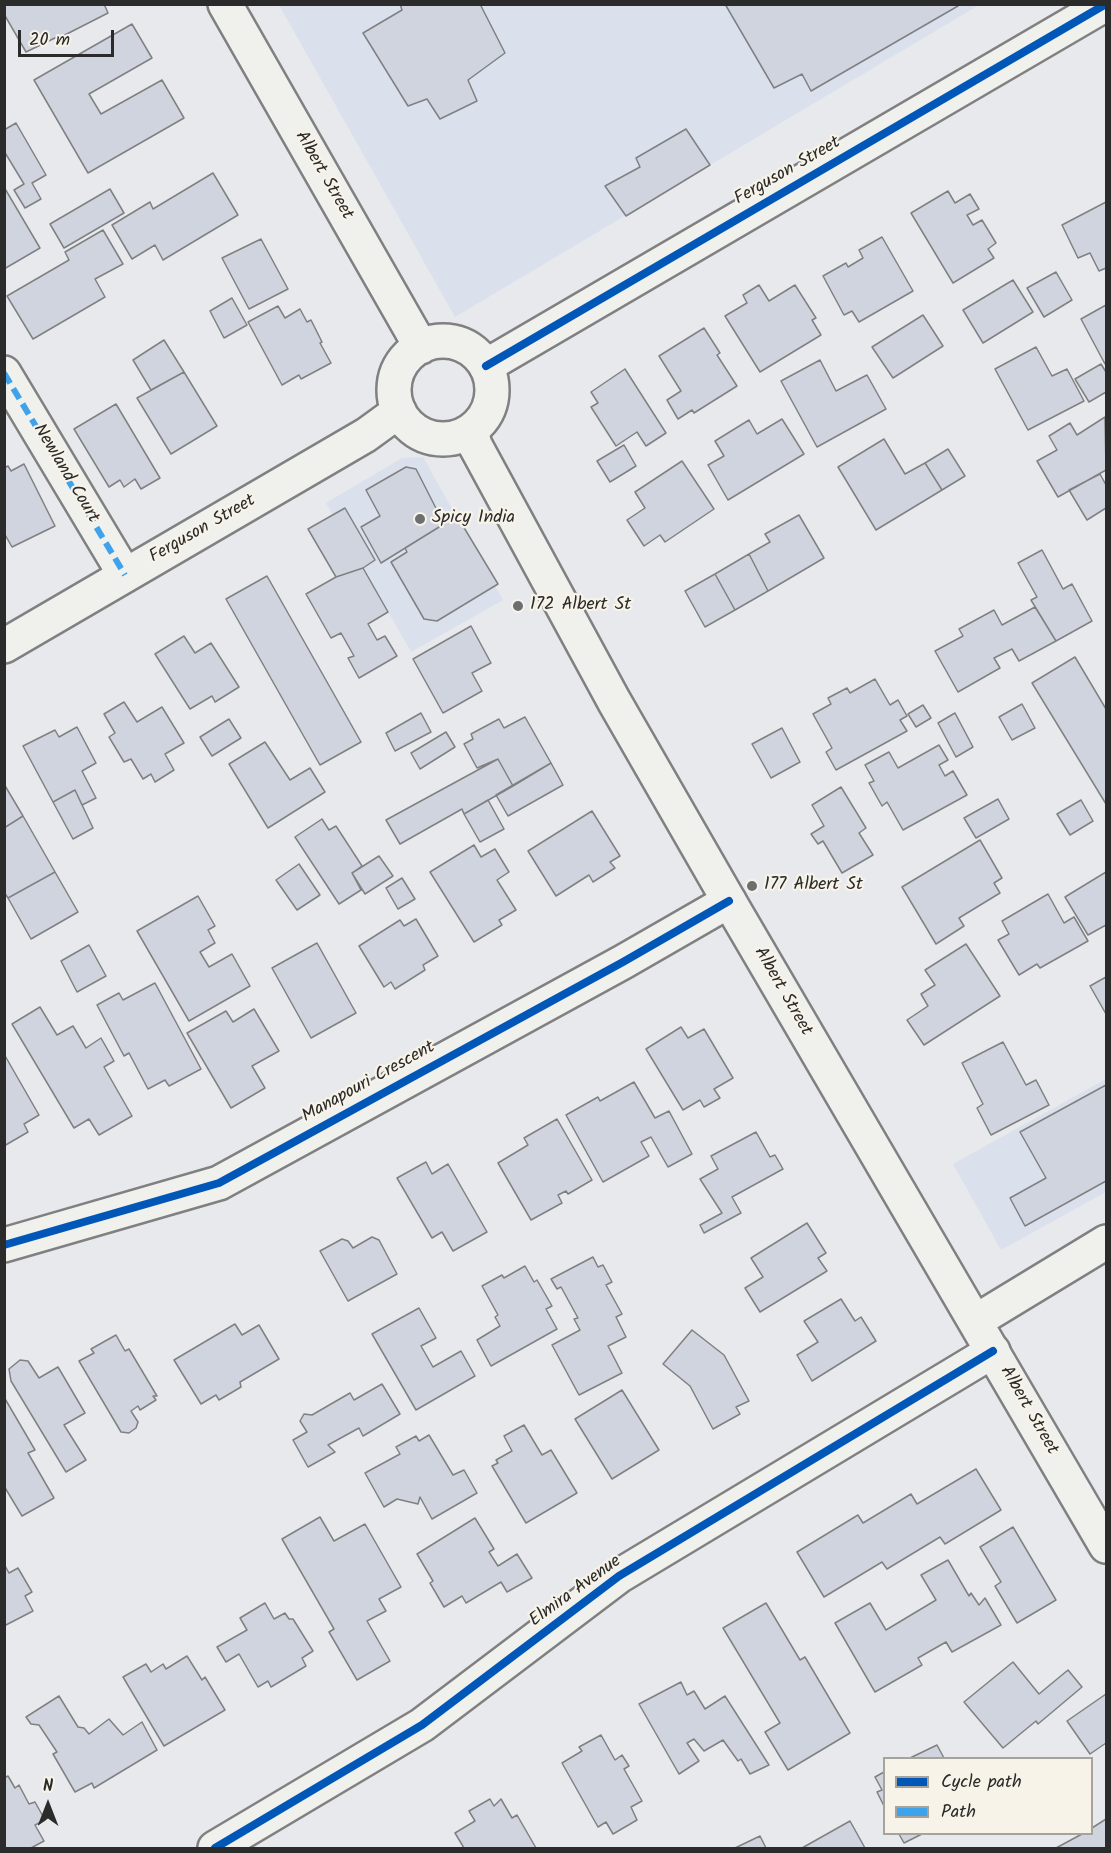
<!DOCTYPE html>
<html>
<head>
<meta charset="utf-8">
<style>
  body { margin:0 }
  #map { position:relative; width:1111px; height:1853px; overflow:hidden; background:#e7e9ec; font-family:Kalam,sans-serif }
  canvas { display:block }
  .frame { position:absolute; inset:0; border:6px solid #2b2b2b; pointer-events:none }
  .legend { position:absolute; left:883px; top:1757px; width:210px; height:78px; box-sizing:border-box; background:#f7f3e8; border:2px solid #a5a39c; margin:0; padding:8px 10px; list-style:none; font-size:18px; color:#2b2b2b }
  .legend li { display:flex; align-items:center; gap:12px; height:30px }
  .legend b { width:30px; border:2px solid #a5a39c }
  .north { position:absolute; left:18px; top:1775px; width:60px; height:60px; -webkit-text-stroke:4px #f7f3e8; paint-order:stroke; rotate:0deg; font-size:16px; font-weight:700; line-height:24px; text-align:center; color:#2b2b2b }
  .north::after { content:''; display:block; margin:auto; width:21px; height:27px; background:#2b2b2b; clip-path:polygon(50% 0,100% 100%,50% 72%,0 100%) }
  .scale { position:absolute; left:18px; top:30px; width:96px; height:27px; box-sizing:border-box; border:3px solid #2b2b2b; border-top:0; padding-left:8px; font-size:18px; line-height:21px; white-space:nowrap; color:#2b2b2b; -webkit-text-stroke:4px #f7f3e8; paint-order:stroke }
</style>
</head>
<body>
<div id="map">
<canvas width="1111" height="1853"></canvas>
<div class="frame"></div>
<ul class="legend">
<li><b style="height:8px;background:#0057b8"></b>Cycle path</li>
<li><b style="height:8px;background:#3ea3eb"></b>Path</li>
</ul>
<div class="north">N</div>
<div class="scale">20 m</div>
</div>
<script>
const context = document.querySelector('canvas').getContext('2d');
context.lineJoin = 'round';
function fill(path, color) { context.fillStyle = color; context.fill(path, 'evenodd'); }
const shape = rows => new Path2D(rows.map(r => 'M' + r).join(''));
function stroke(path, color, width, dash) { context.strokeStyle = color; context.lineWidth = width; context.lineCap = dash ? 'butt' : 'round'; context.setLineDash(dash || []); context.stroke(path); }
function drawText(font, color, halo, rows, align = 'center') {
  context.font = font + ' Kalam,sans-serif'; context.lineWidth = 4.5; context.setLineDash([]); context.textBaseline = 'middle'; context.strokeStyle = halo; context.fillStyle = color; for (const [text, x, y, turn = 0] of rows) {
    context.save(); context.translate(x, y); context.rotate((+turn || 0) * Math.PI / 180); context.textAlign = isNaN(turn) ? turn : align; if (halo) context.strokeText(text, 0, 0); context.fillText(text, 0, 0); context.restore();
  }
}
const built = shape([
  [279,5,979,5,455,317],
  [423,457,503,600,411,652,326,503,402,458],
  [1106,1079,1106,1192,1001,1250,953,1164]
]);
const building = shape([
  [4,4,104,4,108,13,57,39,57,37,26,52,4,14,4,4],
  [400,4,480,4,505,53,468,80,477,101,440,119,427,99,408,106,363,33,402,10,400,4],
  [725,4,957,4,958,6,811,91,802,74,774,88,725,4],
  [132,24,152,58,89,94,101,114,162,80,184,118,88,173,34,80,132,24],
  [16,123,46,175,32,183,41,199,25,208,14,190,24,184,4,151,4,130,16,123],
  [686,129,710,165,626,216,605,186,640,167,636,158,686,129],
  [213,173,238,215,163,260,155,245,132,259,112,225,150,202,153,209,213,173],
  [4,187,40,248,4,269,4,187],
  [110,189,124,213,64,248,50,224,110,189],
  [948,191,955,203,970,194,979,209,967,215,973,225,982,220,996,243,988,249,994,258,953,283,911,213,948,191],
  [1106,202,1106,268,1099,271,1090,253,1078,258,1062,225,1106,202],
  [103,230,123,264,95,279,105,297,33,339,7,296,69,260,65,252,103,230],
  [882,237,913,291,859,322,852,311,844,315,823,276,846,263,848,267,863,258,859,250,882,237],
  [261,239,288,289,249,309,222,258,261,239],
  [1056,272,1072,300,1044,317,1027,288,1056,272],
  [1013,280,1033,312,983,343,963,310,1013,280],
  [759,285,769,301,795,285,816,318,812,320,821,335,760,372,725,316,747,303,743,295,759,285],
  [232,298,247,325,224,338,210,311,232,298],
  [1106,305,1106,364,1105,364,1081,319,1106,305],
  [278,306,285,318,300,309,307,322,311,320,322,342,320,343,331,363,301,379,299,375,282,385,248,322,278,306],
  [923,315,943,346,893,378,872,347,923,315],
  [704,328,720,353,717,355,737,386,694,413,692,410,678,419,667,400,681,391,659,356,704,328],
  [164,340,184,372,151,390,133,360,164,340],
  [1036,347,1052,376,1067,369,1084,401,1028,430,995,369,1036,347],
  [820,360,836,391,867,375,886,409,817,447,781,381,820,360],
  [1101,364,1106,372,1106,392,1089,402,1075,379,1101,364],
  [625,369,666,433,646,446,637,432,616,446,591,407,598,403,591,392,625,369],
  [184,372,217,426,171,454,137,398,184,372],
  [116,404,160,478,141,489,135,479,124,487,120,480,109,487,74,429,116,404],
  [1105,417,1106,470,1058,497,1037,461,1057,450,1049,436,1070,423,1077,435,1105,417],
  [782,419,804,454,728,500,708,465,724,456,715,441,749,420,757,434,782,419],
  [884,439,905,474,925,463,942,490,876,530,838,467,884,439],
  [624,445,636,466,610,482,597,461,624,445],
  [948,449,965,476,942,490,925,463,948,449],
  [682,461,714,509,665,542,660,535,644,546,627,520,645,508,635,492,682,461],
  [24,464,55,526,12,547,4,533,4,468,8,466,11,471,24,464],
  [406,467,416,469,444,524,381,563,361,527,380,516,366,490,406,467],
  [1100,474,1106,485,1106,508,1087,520,1069,490,1100,474],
  [345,508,375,560,363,568,336,577,308,529,345,508],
  [799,515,824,558,768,591,749,554,770,542,765,534,799,515],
  [457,516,498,584,437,621,424,619,391,562,407,552,405,548,457,516],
  [1042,550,1063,589,1072,584,1092,621,1056,641,1031,600,1037,597,1018,563,1042,550],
  [749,554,768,591,735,610,715,574,749,554],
  [363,568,388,612,368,624,377,640,385,636,397,656,359,678,348,658,354,656,341,633,331,638,306,594,336,577,363,568],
  [715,574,735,610,705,627,685,591,715,574],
  [267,576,361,742,320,765,226,599,267,576],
  [1035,607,1056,641,1019,661,1012,649,994,658,1000,668,958,692,935,651,963,636,959,629,994,610,1002,625,1035,607],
  [471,626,491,663,472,673,482,691,443,713,413,659,471,626],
  [184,636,195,653,211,643,239,687,215,702,212,696,190,709,155,654,184,636],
  [1075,657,1106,709,1106,804,1032,683,1075,657],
  [875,679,890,705,898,700,907,716,900,720,907,731,836,770,826,752,832,748,813,714,831,704,828,698,847,688,850,693,875,679],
  [124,702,137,722,162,707,184,743,165,754,174,770,155,782,151,774,143,779,131,759,124,762,109,737,115,733,104,714,124,702],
  [1022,704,1035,728,1012,740,999,717,1022,704],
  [923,705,931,718,916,727,908,714,923,705],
  [421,713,431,732,395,751,386,733,421,713],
  [955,713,973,747,956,757,938,723,955,713],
  [525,717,551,763,513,786,498,759,477,768,464,744,473,739,471,734,499,719,504,728,525,717],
  [229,719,241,738,212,756,200,737,229,719],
  [77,727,96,763,82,771,96,798,82,805,75,790,53,802,23,746,55,730,59,737,77,727],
  [782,728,800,762,771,778,752,744,782,728],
  [446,732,455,747,420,769,411,753,446,732],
  [265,742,290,780,310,768,325,792,268,828,229,764,265,742],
  [939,745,948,760,939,765,945,776,953,771,967,795,903,830,887,802,882,806,869,783,874,781,865,765,889,752,898,768,939,745],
  [498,759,513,786,464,814,462,809,400,844,386,820,498,759],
  [551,763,563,785,508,816,496,795,551,763],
  [4,784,23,816,4,828,4,784],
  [841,787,866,828,859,833,873,855,842,873,823,841,818,844,811,834,824,826,812,805,841,787],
  [75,790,93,828,73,839,53,802,75,790],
  [998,799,1009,819,976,838,964,818,998,799],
  [488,800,504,829,480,842,464,814,488,800],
  [1081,800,1093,821,1070,835,1057,814,1081,800],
  [592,811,620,856,610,862,615,868,593,882,589,875,556,896,528,851,592,811],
  [23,816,55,872,8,898,4,892,4,828,23,816],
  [322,819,329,830,336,826,362,866,352,873,361,890,339,904,295,837,322,819],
  [980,840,1002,878,994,883,1000,893,959,918,964,926,936,944,902,887,980,840],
  [474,845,481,857,495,849,509,872,497,880,516,910,499,920,502,925,474,942,430,872,474,845],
  [379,856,393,876,365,894,352,873,379,856],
  [299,864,320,895,297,910,276,880,299,864],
  [55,872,78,912,31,939,8,898,55,872],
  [1106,872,1106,925,1088,935,1065,897,1106,872],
  [402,878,415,899,398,909,386,888,402,878],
  [1048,894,1064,923,1074,917,1088,941,1040,968,1037,964,1019,975,998,940,1009,934,1002,921,1048,894],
  [198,896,215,926,208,930,215,943,200,952,209,967,232,954,250,986,189,1021,137,931,198,896],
  [416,919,438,956,423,965,425,970,395,989,391,982,384,987,359,946,400,920,404,926,416,919],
  [317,943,356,1013,311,1038,272,968,317,943],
  [966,944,1000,996,924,1045,907,1020,928,1006,921,994,935,985,925,970,966,944],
  [89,945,106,976,77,992,61,961,89,945],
  [1106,977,1106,1014,1090,986,1106,977],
  [155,983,201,1069,169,1086,165,1080,148,1089,129,1053,124,1056,97,1005,119,993,123,1000,155,983],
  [40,1007,57,1035,73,1026,86,1048,101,1038,114,1061,104,1067,132,1116,99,1135,89,1119,74,1128,12,1024,40,1007],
  [254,1009,279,1051,252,1066,265,1088,231,1108,187,1033,226,1011,233,1022,254,1009],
  [681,1027,688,1038,704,1029,733,1078,714,1089,720,1098,704,1107,700,1100,683,1110,646,1049,681,1027],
  [1003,1042,1026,1085,1036,1080,1049,1105,991,1135,977,1108,983,1104,962,1063,1003,1042],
  [4,1054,39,1115,24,1124,28,1132,4,1146,4,1054],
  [634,1082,655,1118,669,1111,692,1154,668,1167,651,1137,641,1142,649,1156,603,1182,566,1115,598,1097,600,1101,634,1082],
  [1106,1085,1106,1181,1025,1226,1010,1198,1046,1178,1020,1132,1106,1085],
  [557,1119,592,1180,568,1194,566,1191,558,1195,562,1203,531,1220,498,1163,528,1145,524,1138,557,1119],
  [756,1132,770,1157,775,1155,783,1169,732,1197,741,1213,704,1233,700,1225,722,1213,700,1179,718,1169,711,1156,756,1132],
  [426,1162,432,1174,448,1164,487,1232,453,1251,442,1232,432,1238,397,1178,426,1162],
  [807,1223,826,1253,818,1258,827,1271,760,1312,745,1288,763,1277,751,1258,807,1223],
  [372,1237,379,1240,397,1274,348,1301,320,1251,342,1239,348,1241,353,1248,372,1237],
  [593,1257,598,1267,603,1265,612,1282,606,1285,622,1314,616,1317,626,1337,608,1346,622,1373,579,1395,552,1345,580,1330,574,1319,578,1318,561,1287,557,1289,551,1279,593,1257],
  [525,1266,534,1282,537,1280,552,1306,546,1309,557,1329,491,1366,477,1340,500,1326,495,1317,498,1315,482,1286,502,1275,504,1278,525,1266],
  [841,1299,855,1321,861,1317,876,1341,812,1381,797,1355,818,1342,804,1321,841,1299],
  [419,1308,436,1338,421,1346,433,1367,461,1351,475,1376,416,1410,372,1334,419,1308],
  [235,1324,242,1335,259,1325,279,1359,240,1382,241,1387,219,1400,216,1395,201,1404,174,1360,235,1324],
  [692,1330,724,1355,749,1401,736,1407,740,1414,713,1429,690,1386,663,1364,692,1330],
  [116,1335,125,1351,129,1349,157,1396,153,1396,156,1400,140,1410,138,1406,131,1411,138,1422,136,1428,129,1433,121,1432,79,1361,94,1353,91,1349,116,1335],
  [20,1360,28,1361,39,1378,58,1367,85,1413,64,1425,86,1460,66,1472,11,1381,9,1369,20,1360],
  [382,1384,400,1414,363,1436,359,1428,328,1445,335,1452,308,1467,293,1440,307,1432,300,1421,304,1414,312,1415,350,1393,354,1400,382,1384],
  [622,1390,659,1450,612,1479,575,1419,622,1390],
  [4,1397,35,1450,28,1453,54,1498,22,1516,4,1486,4,1397],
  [524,1425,542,1455,551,1450,577,1493,526,1523,492,1466,498,1463,496,1460,512,1451,504,1436,524,1425],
  [429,1435,453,1475,464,1470,477,1493,432,1519,420,1497,418,1504,397,1499,384,1507,365,1473,400,1454,396,1447,416,1436,419,1441,429,1435],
  [976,1469,1001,1510,945,1544,940,1537,887,1569,882,1562,824,1597,797,1552,858,1515,863,1523,911,1494,917,1504,976,1469],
  [320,1517,334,1541,365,1524,401,1587,379,1599,386,1611,367,1621,390,1661,357,1680,329,1632,334,1629,282,1539,320,1517],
  [475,1518,494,1549,489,1552,498,1566,517,1554,532,1578,507,1592,501,1582,466,1603,462,1596,444,1607,430,1583,433,1581,417,1554,475,1518],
  [1013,1527,1056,1600,1017,1623,995,1586,1001,1582,980,1547,1013,1527],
  [948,1560,969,1596,971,1593,979,1605,985,1598,1001,1625,952,1652,946,1642,918,1658,922,1665,875,1692,835,1623,870,1603,886,1630,936,1600,921,1575,948,1560],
  [4,1564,9,1573,18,1568,32,1592,25,1596,33,1611,4,1626,4,1564],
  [265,1603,274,1619,285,1613,289,1619,293,1619,313,1651,302,1658,306,1666,271,1687,268,1681,258,1687,239,1654,226,1662,217,1647,247,1630,240,1618,265,1603],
  [766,1603,800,1660,805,1657,850,1733,788,1770,765,1732,780,1723,723,1628,766,1603],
  [187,1656,202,1680,205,1677,225,1710,164,1746,123,1677,146,1664,151,1672,163,1664,166,1669,187,1656],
  [1013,1662,1039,1694,1068,1670,1082,1687,1038,1724,1036,1721,1003,1748,964,1702,1013,1662],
  [681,1682,687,1695,694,1691,705,1709,725,1696,769,1765,750,1774,741,1759,738,1761,723,1740,704,1751,694,1739,687,1743,699,1761,679,1774,639,1704,681,1682],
  [1106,1694,1106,1743,1090,1754,1067,1721,1106,1694],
  [59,1696,78,1727,84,1728,89,1734,109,1719,123,1735,142,1722,157,1750,94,1788,92,1783,75,1792,53,1754,57,1752,39,1725,31,1724,26,1717,59,1696],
  [601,1735,615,1760,622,1755,629,1766,624,1769,642,1801,631,1807,637,1820,613,1834,606,1822,598,1827,562,1763,582,1751,579,1747,601,1735],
  [937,1745,944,1758,910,1758,937,1745],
  [884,1772,884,1806,877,1792,882,1790,875,1777,884,1772],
  [8,1776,15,1788,19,1785,29,1804,35,1802,45,1820,35,1825,44,1841,31,1848,4,1848,4,1778,8,1776],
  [490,1799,494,1806,501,1799,512,1818,517,1815,536,1848,464,1848,455,1833,475,1821,469,1811,490,1799],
  [1106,1819,1106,1848,1056,1848,1082,1834,1092,1834,1092,1828,1106,1819],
  [850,1821,865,1848,802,1848,850,1821],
  [899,1834,922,1834,904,1843,899,1834],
  [760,1836,766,1848,735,1848,760,1836]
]);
const minor = shape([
  [4,373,125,575],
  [4,1245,219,1183,623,962,729,901],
  [976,1321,1106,1242],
  [215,1848,422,1725,619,1576,993,1351]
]);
const tertiary = shape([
  [486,366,1106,4],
  [4,646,366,435,399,411]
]);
const secondary = shape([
  [225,4,421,347],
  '394 390a49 49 0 1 1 98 0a49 49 0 1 1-98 0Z',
  [471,431,475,445,614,701,729,901,1106,1546]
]);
const quiet = shape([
  [4,373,125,575]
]);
const cycleway = shape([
  [486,366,1106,4],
  [4,1245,219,1183,623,962,729,901],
  [215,1848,422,1725,619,1576,993,1351]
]);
const markers = [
  [420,519,6,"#6d6e6f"],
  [518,606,6,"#6d6e6f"],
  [752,886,6,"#6d6e6f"]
];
const streetNames = [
  ["Ferguson Street",788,172,-30],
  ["Albert Street",323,176,60],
  ["Newland Court",65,474,59],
  ["Ferguson Street",203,530,-30],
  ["Albert Street",782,992,60],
  ["Manapouri Crescent",369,1083,-29],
  ["Albert Street",1028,1411,60],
  ["Elmira Avenue",576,1592,-36]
];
const poiNames = [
  ["Spicy India",432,519],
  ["172 Albert St",530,606],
  ["177 Albert St",764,886]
];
fill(built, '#dae1ec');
fill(building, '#cfd4de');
stroke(building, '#808082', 1.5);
stroke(minor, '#808082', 38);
stroke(tertiary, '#808082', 38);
stroke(secondary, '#808082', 38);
stroke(minor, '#f0f0ed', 33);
stroke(tertiary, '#f0f0ed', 33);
stroke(secondary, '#f0f0ed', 33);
stroke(quiet, '#3ea3eb', 6, [12, 6]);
stroke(cycleway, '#0057b8', 8);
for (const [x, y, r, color] of markers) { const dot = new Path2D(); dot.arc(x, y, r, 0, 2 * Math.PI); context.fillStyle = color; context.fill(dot); stroke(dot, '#f7f3e8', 2); }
drawText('18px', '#2b2b2b', '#f7f3e8', streetNames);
drawText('18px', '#2b2b2b', '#f7f3e8', poiNames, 'left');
</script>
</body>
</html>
